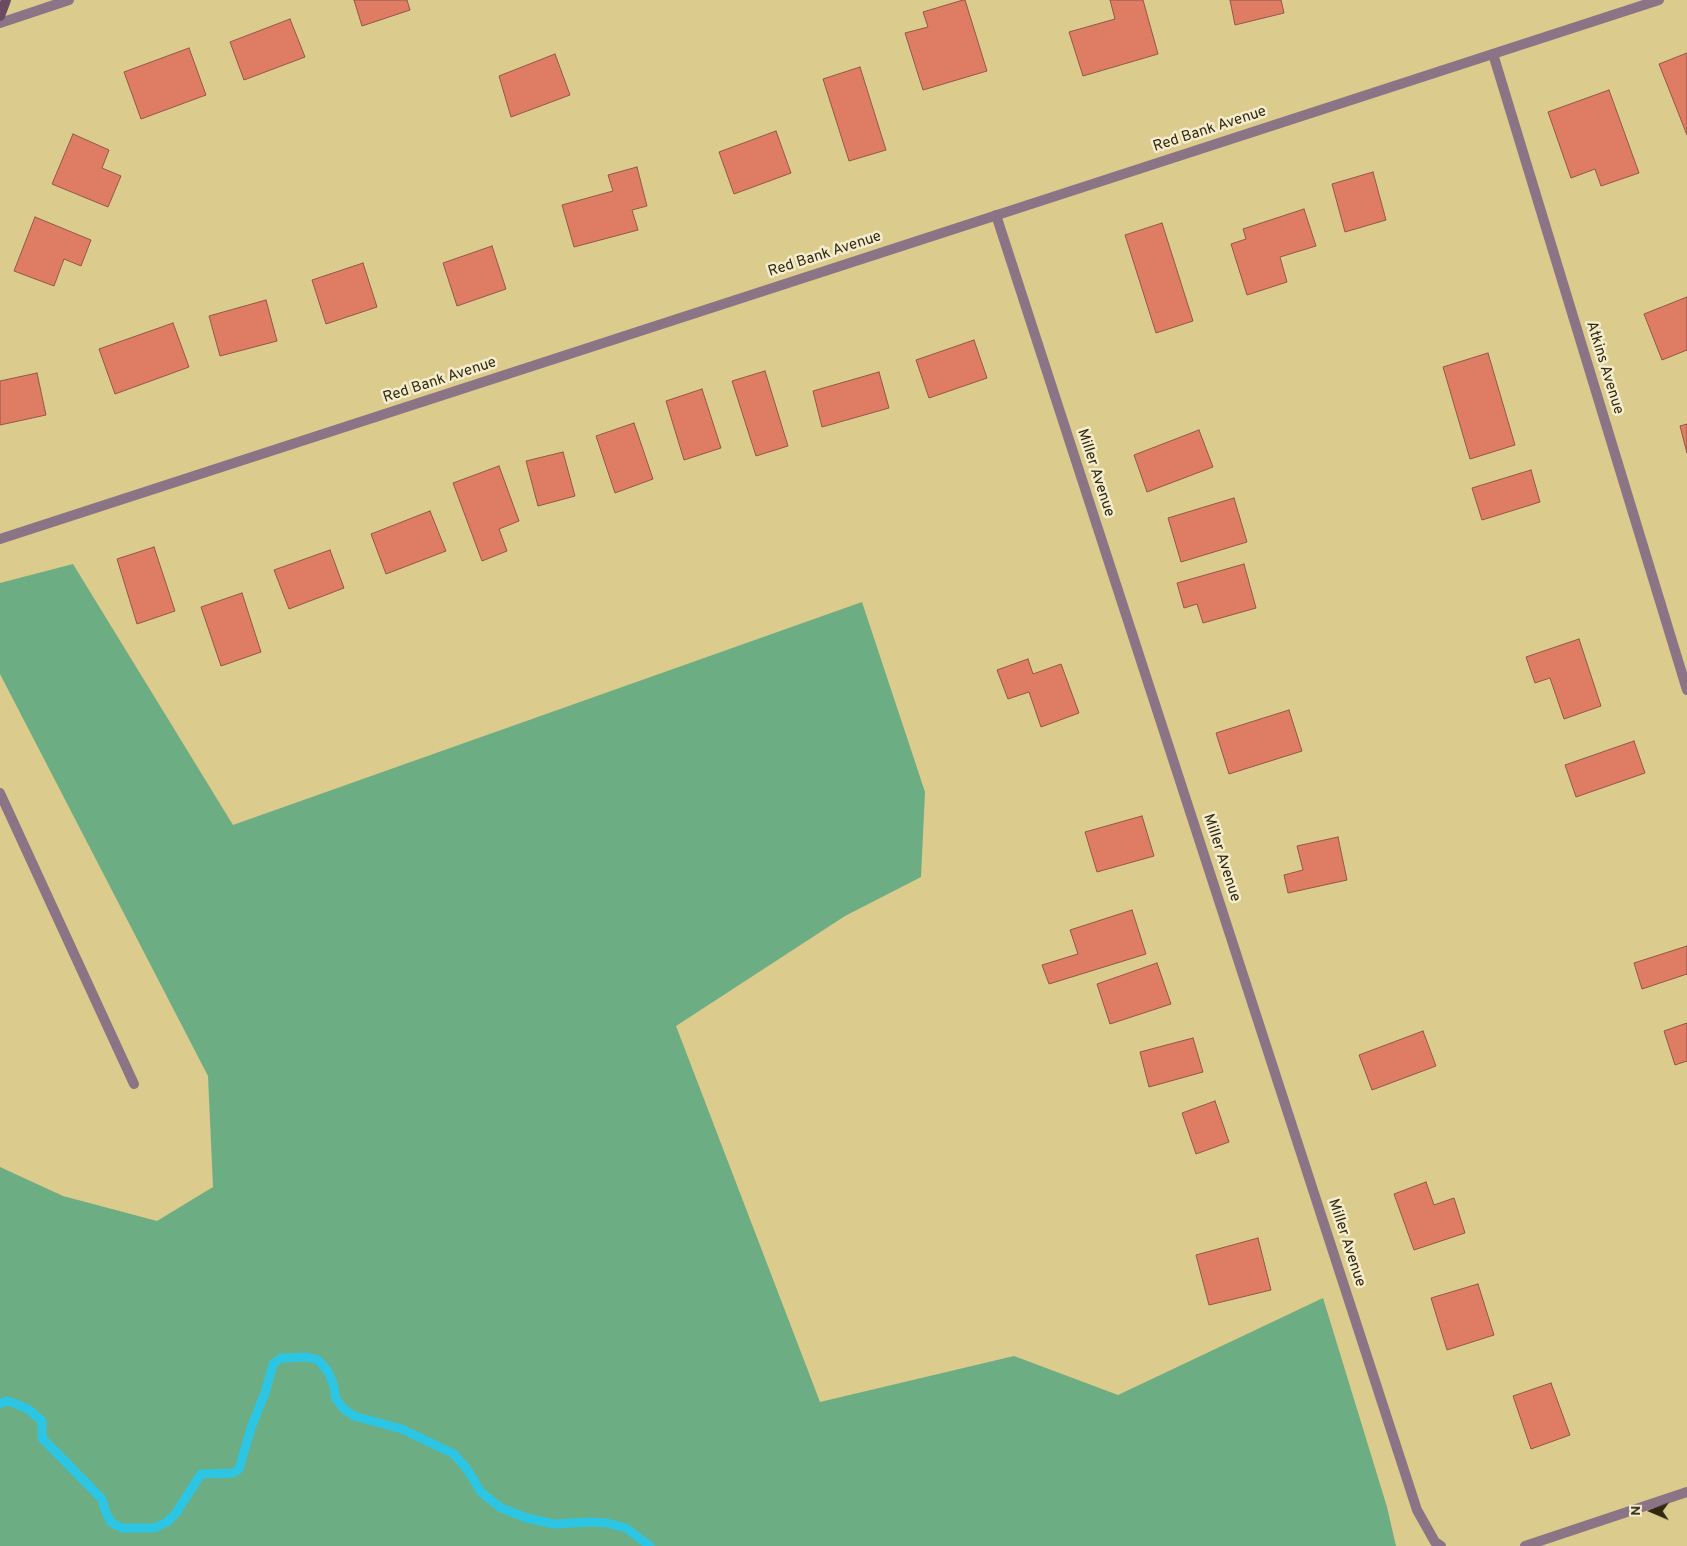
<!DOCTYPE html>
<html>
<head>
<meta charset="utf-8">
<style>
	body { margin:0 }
	#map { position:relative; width:1687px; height:1546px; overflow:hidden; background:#dbcb8c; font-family:Overpass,sans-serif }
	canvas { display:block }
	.north { position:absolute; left:1627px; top:1486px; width:50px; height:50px; -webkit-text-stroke:4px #f4eccd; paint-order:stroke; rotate:271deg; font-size:14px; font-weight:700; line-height:20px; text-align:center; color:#302910 }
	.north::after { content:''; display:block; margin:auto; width:18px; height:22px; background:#302910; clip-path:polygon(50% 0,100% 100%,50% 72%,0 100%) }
</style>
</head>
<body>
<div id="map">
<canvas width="1687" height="1546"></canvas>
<div class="north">N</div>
</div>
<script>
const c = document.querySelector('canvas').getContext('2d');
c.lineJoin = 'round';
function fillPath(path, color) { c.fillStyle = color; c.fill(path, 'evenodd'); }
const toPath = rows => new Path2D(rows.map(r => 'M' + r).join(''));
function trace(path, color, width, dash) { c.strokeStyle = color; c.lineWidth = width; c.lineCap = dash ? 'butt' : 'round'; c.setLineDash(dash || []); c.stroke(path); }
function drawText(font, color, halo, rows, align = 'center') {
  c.font = font + ' Overpass,sans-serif'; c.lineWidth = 5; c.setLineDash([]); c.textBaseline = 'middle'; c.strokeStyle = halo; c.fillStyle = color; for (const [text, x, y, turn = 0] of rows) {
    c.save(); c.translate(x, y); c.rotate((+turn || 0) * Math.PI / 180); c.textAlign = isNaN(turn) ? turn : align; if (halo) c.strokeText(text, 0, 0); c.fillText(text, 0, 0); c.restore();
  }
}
const green = toPath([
	[73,564,233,825,862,602,925,792,921,877,845,916,676,1026,820,1402,1014,1356,1118,1395,1323,1298,1387,1507,1396,1546,0,1546,0,1167,63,1196,157,1221,213,1187,208,1076,0,674,0,583]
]);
const stream = toPath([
	[0,1404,6,1401,14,1403,28,1409,42,1421,42,1438,102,1499,106,1513,111,1522,122,1528,154,1528,167,1522,176,1513,201,1474,233,1473,239,1469,251,1428,266,1390,273,1364,281,1358,307,1357,318,1360,327,1370,333,1383,336,1399,344,1409,354,1416,402,1429,454,1454,467,1469,481,1492,501,1508,527,1518,554,1524,591,1522,607,1523,626,1528,650,1546]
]);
const building = toPath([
	[354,0,407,0,410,10,362,26,354,0],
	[963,0,965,0,987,71,923,90,905,33,928,27,923,12,963,0],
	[1110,0,1143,0,1158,54,1083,76,1069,32,1115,19,1110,0],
	[1230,0,1281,0,1284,13,1235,25,1230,0],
	[290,19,305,57,244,80,230,42,290,19],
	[189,48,206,95,141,119,124,72,189,48],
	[1687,53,1687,135,1659,64,1687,53],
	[555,54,570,95,511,117,499,76,555,54],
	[860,67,886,150,849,161,823,79,860,67],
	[1609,90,1639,173,1601,186,1595,169,1571,178,1548,112,1609,90],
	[776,131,791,173,734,194,719,152,776,131],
	[73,134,109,150,102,168,121,176,108,207,52,184,73,134],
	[637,167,647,206,632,210,638,230,574,247,562,205,613,191,608,175,637,167],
	[1373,172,1386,220,1345,232,1332,184,1373,172],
	[1304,209,1316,246,1280,257,1287,282,1247,295,1231,244,1246,239,1243,229,1304,209],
	[35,217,91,240,81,266,64,259,54,286,14,271,35,217],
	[1162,223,1193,321,1156,333,1125,235,1162,223],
	[492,246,506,289,457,306,443,263,492,246],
	[363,263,377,307,326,324,312,280,363,263],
	[1687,297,1687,350,1662,360,1644,314,1687,297],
	[266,300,277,341,220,356,209,316,266,300],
	[173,323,189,367,115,394,99,349,173,323],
	[974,340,987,378,929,398,916,360,974,340],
	[1488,353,1515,445,1470,459,1443,367,1488,353],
	[765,371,788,446,756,456,732,381,765,371],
	[879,372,889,408,822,427,813,391,879,372],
	[37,373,46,415,0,425,0,381,37,373],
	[702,389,721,448,684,460,666,401,702,389],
	[634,423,653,479,615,493,596,436,634,423],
	[1687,424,1687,453,1680,426,1687,424],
	[1199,430,1213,467,1147,492,1134,455,1199,430],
	[563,452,575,496,538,506,526,461,563,452],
	[499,466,519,521,499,529,507,551,482,561,453,483,499,466],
	[1531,470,1540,502,1482,520,1472,488,1531,470],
	[1234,498,1247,542,1181,562,1168,518,1234,498],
	[430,511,446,551,386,574,371,534,430,511],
	[154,547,175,611,137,624,117,559,154,547],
	[330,550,344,588,289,609,274,570,330,550],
	[1244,564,1256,608,1203,623,1197,604,1184,608,1177,583,1244,564],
	[242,593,261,652,221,666,201,607,242,593],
	[1579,639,1601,706,1564,719,1550,678,1535,683,1526,657,1579,639],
	[1028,659,1033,674,1061,664,1079,713,1041,727,1029,692,1008,699,997,670,1028,659],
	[1289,710,1302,751,1229,774,1216,733,1289,710],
	[1634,741,1645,773,1576,797,1565,765,1634,741],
	[1142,816,1154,856,1097,872,1085,832,1142,816],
	[1338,837,1347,880,1288,893,1284,875,1303,870,1297,846,1338,837],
	[1132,910,1146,954,1049,984,1042,965,1078,954,1070,930,1132,910],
	[1687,946,1687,974,1642,989,1634,963,1687,946],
	[1157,963,1171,1004,1110,1024,1097,984,1157,963],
	[1687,1023,1687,1061,1675,1065,1664,1031,1687,1023],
	[1423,1031,1436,1066,1372,1090,1359,1055,1423,1031],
	[1193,1038,1203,1072,1149,1087,1140,1052,1193,1038],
	[1215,1101,1229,1142,1196,1154,1182,1113,1215,1101],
	[1426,1182,1434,1205,1454,1198,1465,1233,1414,1250,1394,1194,1426,1182],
	[1258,1238,1271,1290,1209,1305,1196,1255,1258,1238],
	[1478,1284,1494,1335,1447,1350,1431,1298,1478,1284],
	[1551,1383,1570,1435,1531,1449,1513,1396,1551,1383]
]);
const service = toPath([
	[0,793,134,1084]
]);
const minor = toPath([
	[0,23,69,0],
	[1493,54,1687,690],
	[996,215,1417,1510,1435,1542,1441,1546],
	[1525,1546,1687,1492]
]);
const tertiary = toPath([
	[0,539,1659,0]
]);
const secondary = toPath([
	[0,16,6,0]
]);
const streetNames = [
	["Red Bank Avenue",1210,130,-18],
	["Red Bank Avenue",825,255,-18],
	["Atkins Avenue",1604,368,73],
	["Red Bank Avenue",440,381,-18],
	["Miller Avenue",1095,473,72],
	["Miller Avenue",1221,858,72],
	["Miller Avenue",1346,1243,72]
];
fillPath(green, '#6dad83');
trace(stream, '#2cc6e4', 9);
fillPath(building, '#de7c64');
trace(building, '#925748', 1);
trace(service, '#8b7485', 10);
trace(minor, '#8b7485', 10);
trace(tertiary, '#8b7485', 10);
trace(secondary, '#6b4b64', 10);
drawText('15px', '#302910', '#f4eccd', streetNames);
</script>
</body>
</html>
